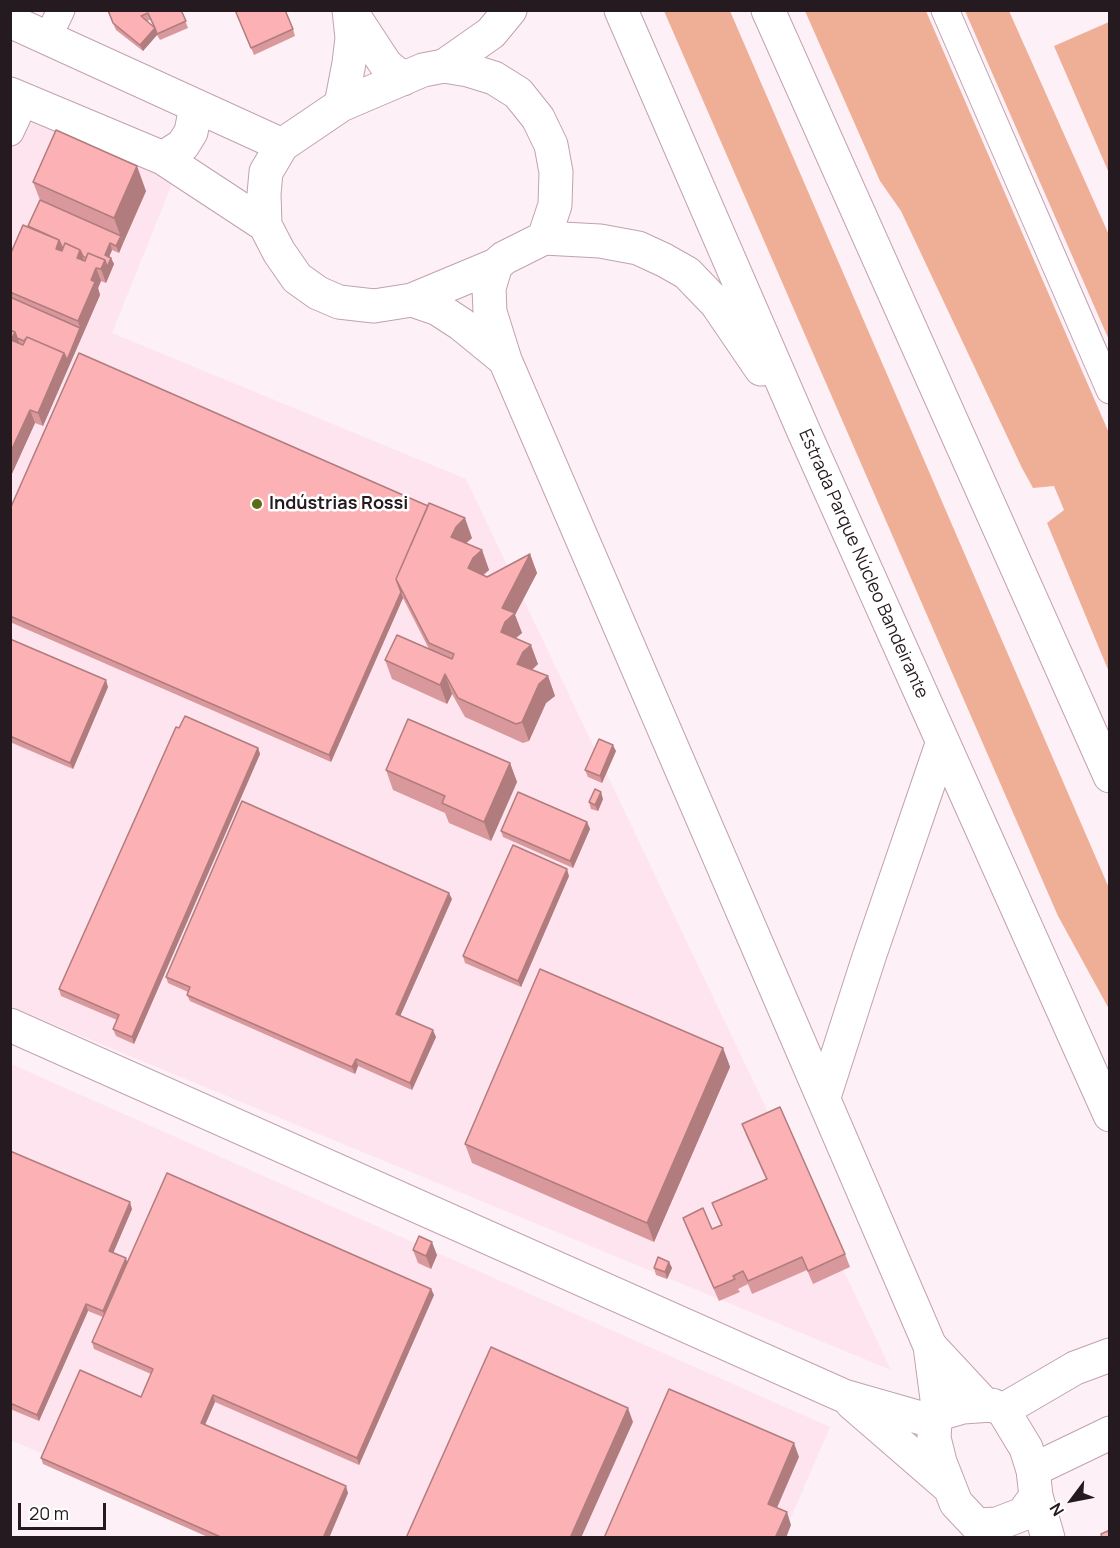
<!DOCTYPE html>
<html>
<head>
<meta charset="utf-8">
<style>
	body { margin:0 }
	#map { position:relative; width:1120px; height:1548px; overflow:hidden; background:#fdf0f6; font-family:Manrope,sans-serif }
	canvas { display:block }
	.frame { position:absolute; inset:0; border:12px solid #251a1f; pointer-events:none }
	.north { position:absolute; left:1042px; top:1470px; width:60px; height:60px; -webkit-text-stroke:4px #fff; paint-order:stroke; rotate:238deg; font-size:16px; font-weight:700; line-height:24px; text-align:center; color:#251a1f }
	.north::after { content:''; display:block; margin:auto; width:21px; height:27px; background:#251a1f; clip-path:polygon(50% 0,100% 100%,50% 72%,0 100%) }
	.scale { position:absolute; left:18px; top:1503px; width:88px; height:27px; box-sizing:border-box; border:3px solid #251a1f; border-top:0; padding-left:8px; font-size:18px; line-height:21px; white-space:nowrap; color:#251a1f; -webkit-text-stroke:4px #fff; paint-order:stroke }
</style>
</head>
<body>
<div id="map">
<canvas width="1120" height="1548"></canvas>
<div class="frame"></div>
<div class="north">N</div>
<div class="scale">20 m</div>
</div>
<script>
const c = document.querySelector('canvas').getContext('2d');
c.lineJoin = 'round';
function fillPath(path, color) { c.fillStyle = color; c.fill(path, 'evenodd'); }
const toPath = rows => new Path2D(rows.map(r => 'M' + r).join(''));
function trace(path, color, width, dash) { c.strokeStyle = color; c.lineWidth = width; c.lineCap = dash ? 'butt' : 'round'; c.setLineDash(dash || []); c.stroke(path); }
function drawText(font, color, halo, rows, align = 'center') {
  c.font = font + ' Manrope,sans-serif'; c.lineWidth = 5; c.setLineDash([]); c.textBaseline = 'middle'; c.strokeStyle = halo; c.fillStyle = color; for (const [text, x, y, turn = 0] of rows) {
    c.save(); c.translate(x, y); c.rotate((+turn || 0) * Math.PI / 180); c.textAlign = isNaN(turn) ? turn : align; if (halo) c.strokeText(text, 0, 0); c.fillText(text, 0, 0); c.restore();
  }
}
const built = toPath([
	[28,84,186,149,112,333,466,479,891,1370,11,1007,10,126],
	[11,1064,830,1427,782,1538,231,1537,11,1440]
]);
const green = toPath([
	[664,11,730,11,1109,888,1109,1009,1058,916],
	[805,11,926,11,1109,433,1109,672,1047,523,1064,510,1054,486,1033,488,1022,468,901,211,880,181],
	[965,11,1009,11,1109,235,1109,340],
	[1109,22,1109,173,1054,46]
]);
const minor = toPath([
	[945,10,1110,390],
	[48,37,61,10],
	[10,132,25,100]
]);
const tertiary = toPath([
	[350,10,386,65,403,79],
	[10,21,282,145],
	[444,66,468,70,494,78,518,93,538,118,551,145,556,172,555,205,544,238,504,258,496,265,412,300,374,306,339,302,318,293,297,278,279,252,265,225,264,194,266,172,282,145,341,105,423,70,444,66],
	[10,94,163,158,265,225],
	[341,105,349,63,352,38,349,10],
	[163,158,183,145,191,132,196,107],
	[496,265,489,288,490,312,505,360,930,1346,939,1414],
	[412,300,438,309,461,324,505,360],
	[10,1025,844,1396,935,1422],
	[930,1346,984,1404],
	[852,1403,949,1487],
	[1036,1496,1048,1538],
	[978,1525,997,1524,1023,1514,1036,1496,1033,1470,1026,1448,1003,1410,992,1405,963,1407,939,1414,935,1422,934,1438,940,1462,956,1503,989,1538]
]);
const trunk = toPath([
	[621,10,804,432,1110,1115],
	[768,10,1110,776],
	[444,66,491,33,510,10],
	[544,238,600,241,638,248,664,260,687,273,716,303,761,369],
	[824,1097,869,957,942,744],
	[1003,1410,1075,1368,1110,1355],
	[1033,1470,1110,1433]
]);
const wall = toPath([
	[107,10,181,10,188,28,160,40,157,35,143,51,116,30],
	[150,20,154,27,147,21],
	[235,10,293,29,295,36,254,55],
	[33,182,146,191,119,253,112,250,109,257,111,258,114,264,106,283,101,281,98,288,100,295,43,426,35,423,10,478,10,255,28,226,40,200],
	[10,509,472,538,466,543,482,550,489,570,482,575,487,577,530,554,537,573,515,615,522,633,516,638,538,664,532,670,548,676,555,696,546,703,529,741,523,743,465,717,452,694,447,704,392,679,385,660,429,649,403,598,331,762,10,622],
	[10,639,108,687,73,769,10,742],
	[179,728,258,748,260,754,134,1044,116,1036,113,1029,117,1020,61,996,59,989],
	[616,751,602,783,588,777,585,770],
	[510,763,517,782,491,841,449,823,445,813,393,790,386,770],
	[603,799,598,811,591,809,589,802],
	[587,822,590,829,573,868,503,837,501,831],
	[569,876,521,987,465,963,463,956],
	[452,899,400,1016,436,1037,412,1090,358,1066,355,1074,190,1001,187,995,188,992,168,983,166,977],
	[723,1048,730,1067,654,1242,472,1163,465,1144],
	[742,1124,845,1254,850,1267,813,1284,807,1270,752,1294,748,1284,738,1289,740,1292,719,1301,688,1231,683,1218,712,1229,721,1225,712,1203,766,1179,747,1137],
	[10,1151,132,1209,113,1253,127,1262,431,1289,434,1295,359,1465,215,1402,205,1425,348,1493,329,1538,210,1538,43,1464,41,1458,141,1397,151,1374,94,1349,92,1342,103,1317,88,1311,39,1421,10,1409],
	[413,1250,437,1255,431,1269,418,1263],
	[669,1262,672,1268,667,1279,656,1275,654,1268]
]);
const shadedWall = toPath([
	[155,28,157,35,143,51,140,45],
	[137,166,146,191,123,243,114,218],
	[121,236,123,243,119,253,116,246],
	[59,240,64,254,56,249],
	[110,243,112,250,107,262,105,255],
	[80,250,85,263,77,258],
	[111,258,114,264,106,283,101,269,105,260],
	[96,268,101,281,98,288,100,295,43,426,38,413,64,353,80,328,78,321,91,280],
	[15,332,20,345,11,340],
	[30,410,35,423,10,478,10,453],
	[465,518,472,538,463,546,451,537,456,527],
	[482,550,489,570,480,578,468,568,473,558],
	[530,554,537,573,515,615,522,633,512,641,501,632,502,608],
	[401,592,403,598,331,762,329,755],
	[531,645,538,664,530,671,517,664,523,652],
	[445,674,452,694,447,704,440,685],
	[548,676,555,696,546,703,529,741,522,722,539,684],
	[106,680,108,687,73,769,70,763],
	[613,745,616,751,602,783,600,776],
	[258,748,260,754,134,1044,132,1037],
	[510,763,517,782,491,841,484,822],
	[601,792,603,799,598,811,595,805],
	[587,822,590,829,573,868,570,861],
	[567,869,569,876,521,987,518,981],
	[449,893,452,899,398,1021,396,1014],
	[433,1030,436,1037,412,1090,410,1083],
	[723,1048,730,1067,654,1242,647,1223],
	[356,1059,358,1066,355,1074,352,1067],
	[130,1202,132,1209,111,1258,109,1251],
	[432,1242,437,1255,431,1269,426,1256],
	[126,1258,128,1265,105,1318,103,1311],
	[669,1262,672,1268,667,1279,665,1272],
	[431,1289,434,1295,359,1465,357,1458],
	[86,1304,88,1311,39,1421,37,1415],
	[213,1395,215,1402,203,1429,201,1423],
	[628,1408,633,1422,581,1538,570,1538],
	[794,1443,799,1457,773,1517,768,1504],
	[346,1486,348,1493,329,1538,323,1538],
	[787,1512,791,1525,786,1538,775,1538]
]);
const building = toPath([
	[108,10,181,10,186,21,157,34,155,28,140,45,113,23,108,10],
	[148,13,155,28,141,16,148,13],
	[235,10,285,10,293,29,251,48,235,10],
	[56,130,137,166,114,218,33,182,56,130],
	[40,200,121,236,116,246,110,243,105,255,111,258,107,267,105,260,88,253,86,258,83,256,80,250,65,243,63,248,62,247,59,240,28,226,40,200],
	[23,225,59,240,56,249,62,251,65,243,80,250,77,258,85,261,88,253,105,260,101,269,96,268,91,280,95,282,78,321,10,292,10,255,23,225],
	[10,297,80,328,67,360,64,353,27,337,24,341,17,338,15,332,10,330,10,297],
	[10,330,15,332,11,340,23,345,27,337,64,353,38,413,30,410,10,453,10,330],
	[79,353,428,506,396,579,401,592,329,755,10,616,10,509,79,353],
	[429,503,465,518,456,527,451,537,482,550,473,558,468,568,487,577,530,554,502,608,515,613,505,622,501,632,531,645,523,652,517,664,548,676,539,684,522,722,516,724,458,698,445,674,440,685,385,660,397,635,452,659,454,654,429,643,396,579,429,503],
	[10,639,106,680,70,763,10,736,10,639],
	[185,716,258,748,132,1037,113,1029,119,1015,59,989,176,727,179,728,185,716],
	[408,719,510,763,484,822,442,803,445,796,386,770,408,719],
	[599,739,613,745,600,776,585,770,599,739],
	[595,789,601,792,595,805,589,802,595,789],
	[518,792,587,822,570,861,501,831,518,792],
	[242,801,449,893,396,1014,433,1030,410,1083,356,1059,352,1067,187,995,190,987,166,977,242,801],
	[513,845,567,869,518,981,463,956,513,845],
	[540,969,723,1048,647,1223,465,1144,540,969],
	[780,1107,845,1254,808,1271,802,1257,748,1281,743,1271,733,1276,735,1279,714,1288,683,1218,703,1208,712,1229,722,1225,712,1203,767,1179,742,1124,780,1107],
	[10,1151,130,1202,109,1251,126,1258,103,1311,86,1304,37,1415,10,1403,10,1151],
	[167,1173,431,1289,357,1458,213,1395,201,1423,346,1486,323,1538,223,1538,41,1458,80,1370,141,1397,153,1369,92,1342,167,1173],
	[419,1236,432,1242,426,1256,413,1250,419,1236],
	[658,1257,669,1262,665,1272,654,1268,658,1257],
	[491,1347,628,1408,570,1538,406,1538,491,1347],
	[669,1389,794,1443,768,1504,787,1512,775,1538,604,1538,669,1389],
	[1110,1530,1110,1538,1102,1538,1101,1534,1110,1530]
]);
const markers = [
	[257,504,6,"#5c6c17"]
];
const poiNames = [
	["Indústrias Rossi",269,504]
];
const streetNames = [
	["Estrada Parque Núcleo Bandeirante",863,564,66]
];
fillPath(built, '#fde4ef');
fillPath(green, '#efaf97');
trace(minor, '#c1a2b0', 29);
trace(tertiary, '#c1a2b0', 35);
trace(trunk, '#c1a2b0', 35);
trace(minor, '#fff', 27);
trace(tertiary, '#fff', 33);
trace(trunk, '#fff', 33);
fillPath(wall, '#d9989b');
fillPath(shadedWall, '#b07c7e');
fillPath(building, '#fcb1b4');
trace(building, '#b07c7e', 1.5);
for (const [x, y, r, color] of markers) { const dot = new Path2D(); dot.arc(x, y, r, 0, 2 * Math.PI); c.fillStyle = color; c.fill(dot); trace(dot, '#fff', 2); }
drawText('bold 18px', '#251a1f', '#fff', poiNames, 'left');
drawText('18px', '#251a1f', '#fff', streetNames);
</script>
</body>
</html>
